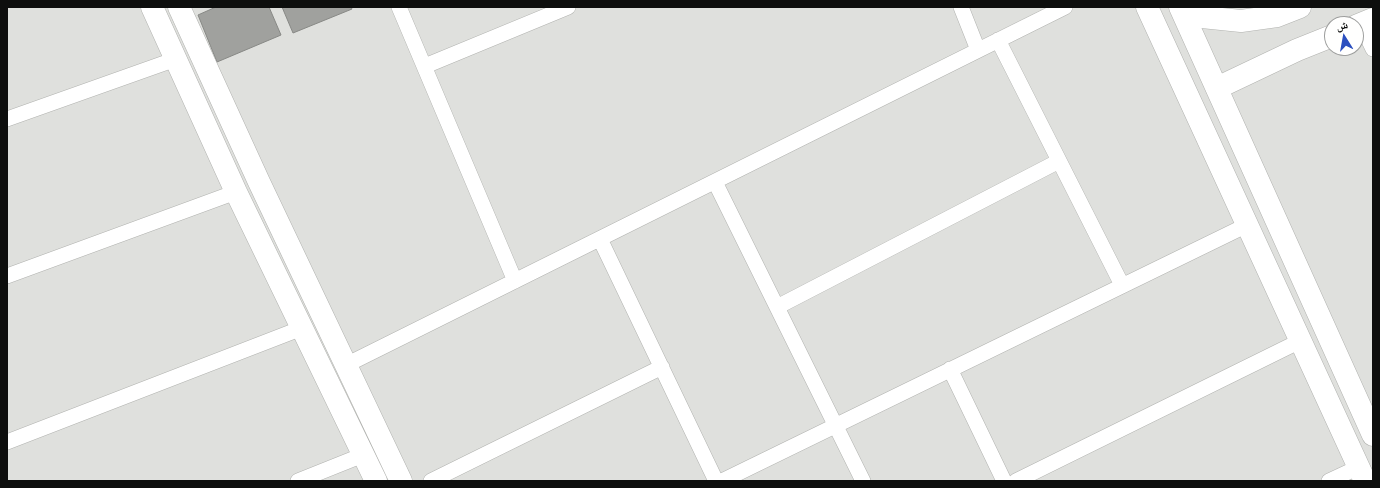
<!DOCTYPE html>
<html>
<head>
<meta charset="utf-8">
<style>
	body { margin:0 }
	#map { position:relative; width:1380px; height:488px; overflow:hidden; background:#dfe0dd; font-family:Poppins,"Noto Naskh Arabic",sans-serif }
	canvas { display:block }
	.frame { position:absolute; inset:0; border:8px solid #0d0e0d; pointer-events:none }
	.north { position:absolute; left:1324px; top:16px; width:40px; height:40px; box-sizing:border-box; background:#fffffe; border:1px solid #9e9f9e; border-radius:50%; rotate:349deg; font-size:11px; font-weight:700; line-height:16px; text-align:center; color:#0d0e0d }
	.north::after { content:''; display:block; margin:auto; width:14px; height:18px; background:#2b4fbf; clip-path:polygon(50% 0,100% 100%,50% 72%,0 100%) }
</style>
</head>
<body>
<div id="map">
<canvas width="1380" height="488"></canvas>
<div class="frame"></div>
<div class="north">ش</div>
</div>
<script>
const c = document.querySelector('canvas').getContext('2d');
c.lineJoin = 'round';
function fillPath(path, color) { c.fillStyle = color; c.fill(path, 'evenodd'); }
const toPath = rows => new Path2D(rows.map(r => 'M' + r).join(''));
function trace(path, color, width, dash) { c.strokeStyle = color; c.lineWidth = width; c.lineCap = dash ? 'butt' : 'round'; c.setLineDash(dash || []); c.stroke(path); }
const building = toPath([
	[216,7,269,7,281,35,217,62,198,15,216,7],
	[282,7,351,7,352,9,293,33,282,7]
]);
const street = toPath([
	[399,7,515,281],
	[961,7,978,50],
	[1361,24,1373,49],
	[998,40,1122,285],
	[425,66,568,7],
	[7,119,176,59],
	[715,182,863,481],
	[600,239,716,481],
	[7,276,236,192],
	[777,307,1059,161],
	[346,365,1065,7],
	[950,369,1004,481],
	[7,442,302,328],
	[298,481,363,455],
	[431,481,662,367],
	[722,481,1247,225],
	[1016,481,1300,341],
	[1329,481,1359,467]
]);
const secondary = toPath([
	[152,7,236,192,376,481],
	[179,7,259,182,401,481],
	[1187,7,1202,17,1241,21,1277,16,1300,7],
	[1356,26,1373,19],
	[1217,88,1297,50,1332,36]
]);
const primary = toPath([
	[1147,7,1365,481],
	[1180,7,1373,435]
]);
fillPath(building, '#a0a19e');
trace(building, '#878885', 1);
trace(street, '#b1b2af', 16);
trace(secondary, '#b1b2af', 23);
trace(primary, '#b1b2af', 23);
trace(street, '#fff', 15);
trace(secondary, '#fff', 22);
trace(primary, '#fff', 22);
</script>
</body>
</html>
